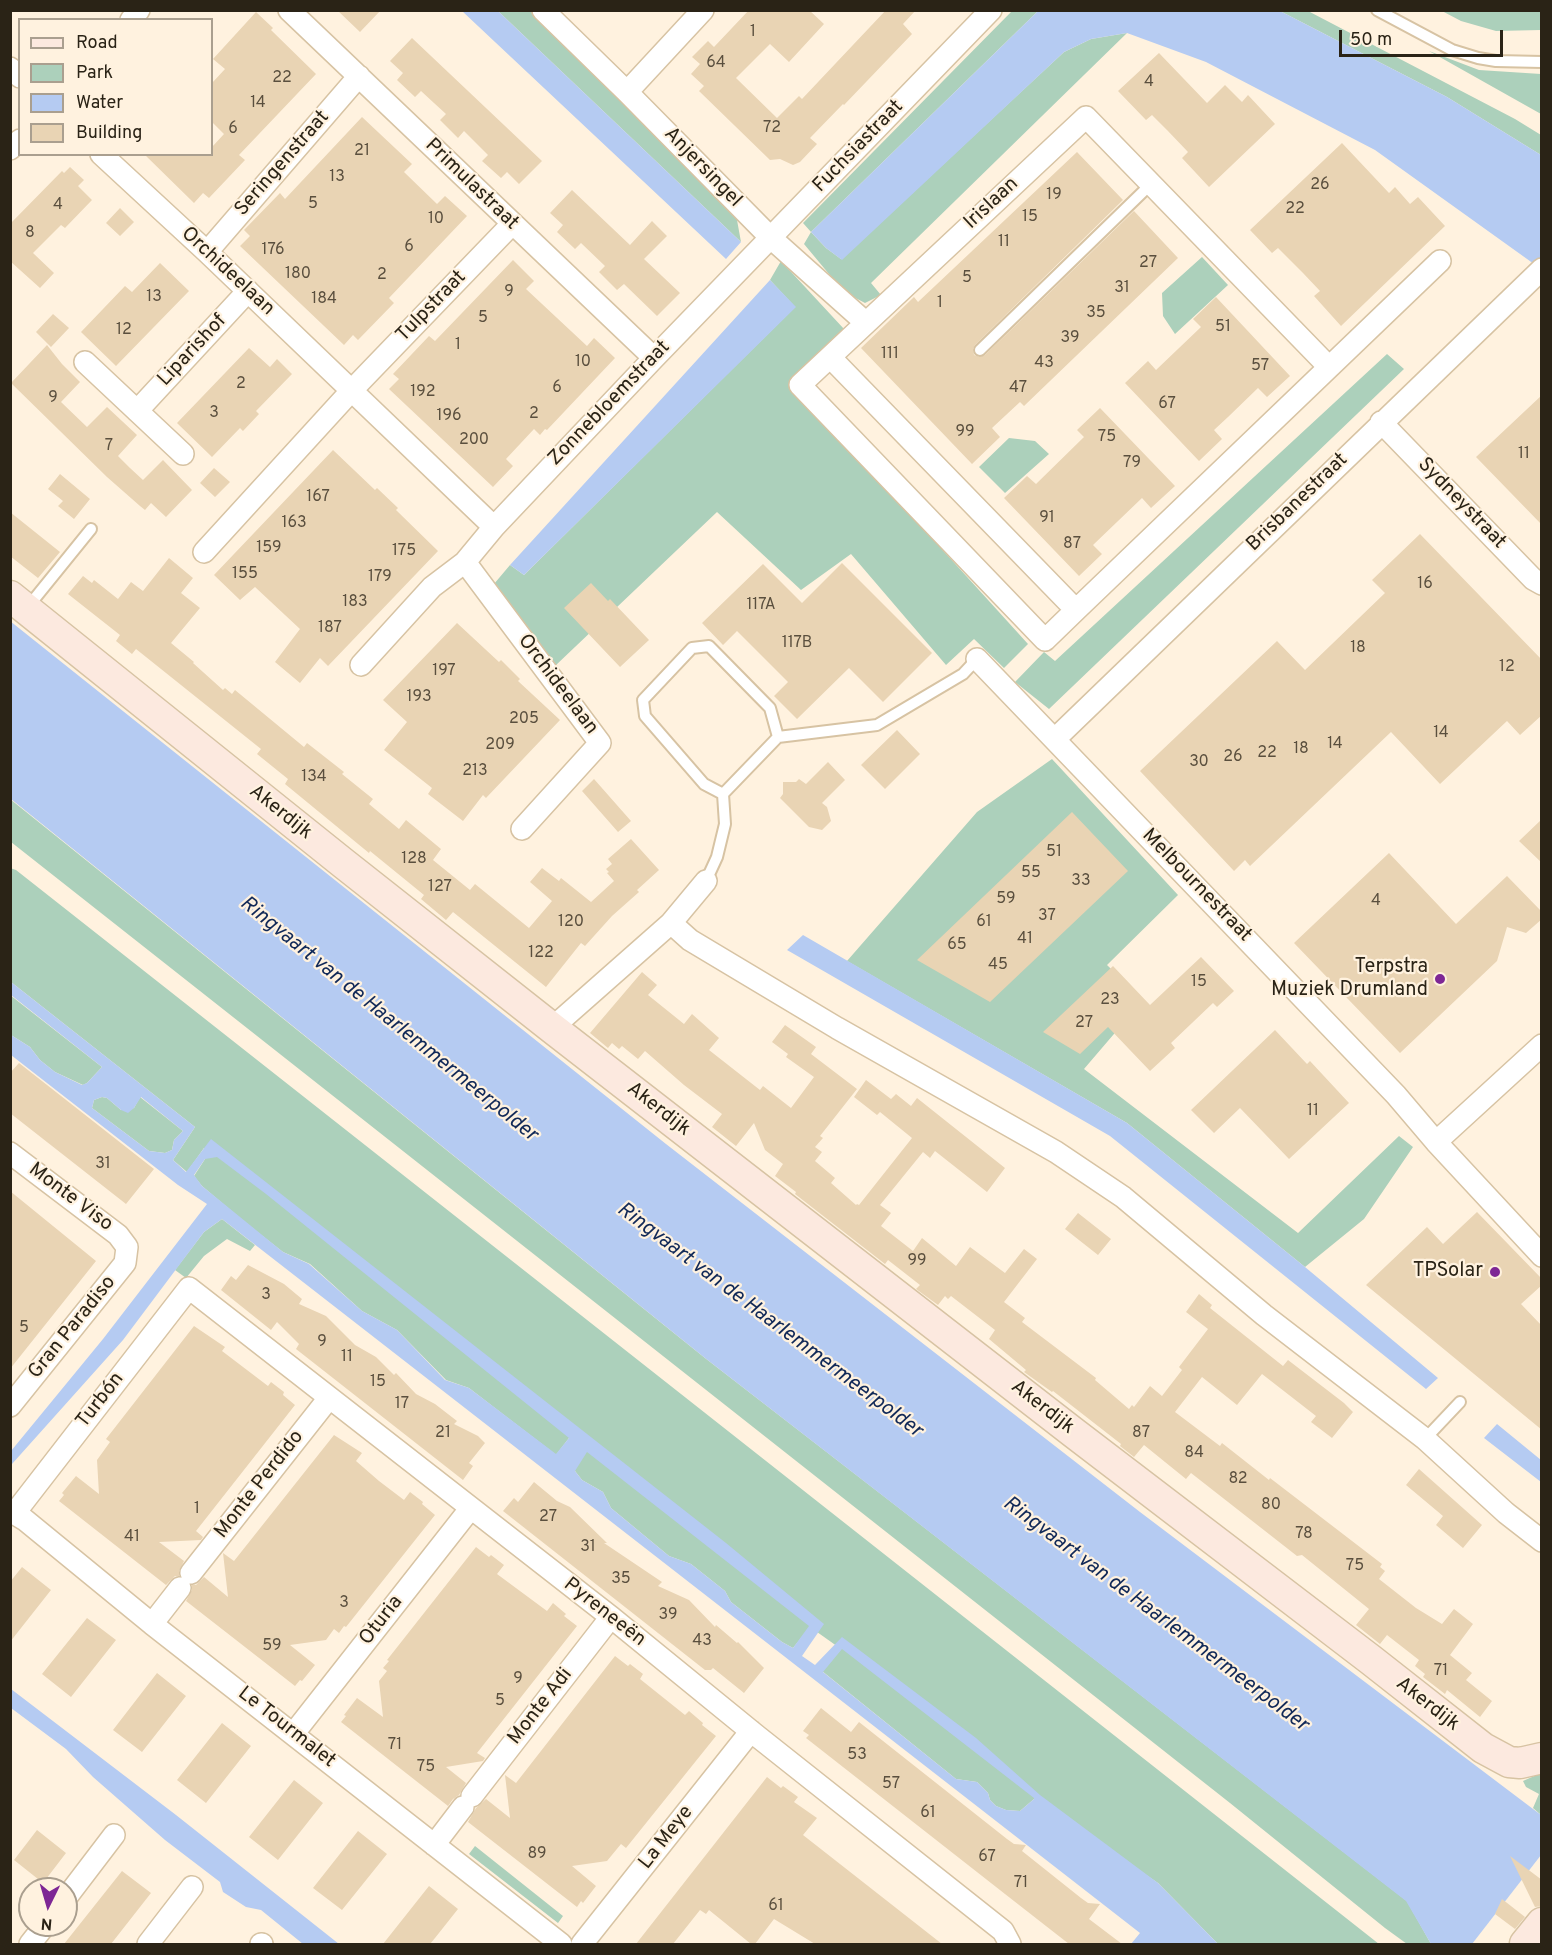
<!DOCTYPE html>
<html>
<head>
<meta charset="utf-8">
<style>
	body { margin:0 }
	#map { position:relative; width:1552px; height:1955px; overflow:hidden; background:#fff2df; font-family:Overpass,sans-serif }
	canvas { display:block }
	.frame { position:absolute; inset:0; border:12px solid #2a2316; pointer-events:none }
	.legend { position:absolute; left:18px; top:18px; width:195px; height:138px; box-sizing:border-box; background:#fff2df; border:2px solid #aa9f8f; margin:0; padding:8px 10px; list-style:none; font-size:18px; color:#2a2316 }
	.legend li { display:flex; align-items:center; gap:12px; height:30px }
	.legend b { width:30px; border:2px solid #aa9f8f }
	.north { position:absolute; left:18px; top:1877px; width:60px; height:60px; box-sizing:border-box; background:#fff2df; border:2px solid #aa9f8f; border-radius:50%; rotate:185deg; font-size:16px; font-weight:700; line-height:24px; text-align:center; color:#2a2316 }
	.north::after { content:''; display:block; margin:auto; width:21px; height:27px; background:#7e2795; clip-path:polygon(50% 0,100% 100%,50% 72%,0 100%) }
	.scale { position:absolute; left:1339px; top:30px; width:164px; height:27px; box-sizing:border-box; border:3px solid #2a2316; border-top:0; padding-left:8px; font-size:18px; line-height:21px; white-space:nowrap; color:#2a2316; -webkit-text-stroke:4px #fff2df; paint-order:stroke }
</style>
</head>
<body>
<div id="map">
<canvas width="1552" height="1955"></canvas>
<div class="frame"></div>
<ul class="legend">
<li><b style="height:8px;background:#fce9df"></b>Road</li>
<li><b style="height:16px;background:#acd0bb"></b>Park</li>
<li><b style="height:16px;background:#b5cbf2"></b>Water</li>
<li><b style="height:16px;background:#e9d4b4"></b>Building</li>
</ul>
<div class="north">N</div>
<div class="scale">50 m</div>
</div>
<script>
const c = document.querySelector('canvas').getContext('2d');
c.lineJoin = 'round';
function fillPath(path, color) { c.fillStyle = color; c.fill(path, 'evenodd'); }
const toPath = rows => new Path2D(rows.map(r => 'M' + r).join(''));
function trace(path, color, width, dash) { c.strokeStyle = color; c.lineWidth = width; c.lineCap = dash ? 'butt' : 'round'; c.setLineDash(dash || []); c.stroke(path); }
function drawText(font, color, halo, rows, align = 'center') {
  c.font = font + ' Overpass,sans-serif'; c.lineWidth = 4.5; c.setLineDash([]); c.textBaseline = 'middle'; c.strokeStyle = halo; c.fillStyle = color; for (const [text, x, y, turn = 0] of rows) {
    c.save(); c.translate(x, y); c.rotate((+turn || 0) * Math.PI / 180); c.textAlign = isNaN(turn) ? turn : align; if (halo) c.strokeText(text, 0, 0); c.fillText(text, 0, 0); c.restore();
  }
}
const green = toPath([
	[498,11,535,11,742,215,737,220,741,242],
	[1012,11,1038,11,811,232,826,248,841,259,1064,52,1091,39,1127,33,871,283,881,295,865,303,844,292,804,244,811,232,803,223],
	[1280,11,1308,11,1515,119,1541,135,1541,155,1447,97],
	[1442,11,1541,11,1541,30,1496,31,1461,21],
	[1429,51,1479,70,1541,74,1541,114],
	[1202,257,1228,285,1175,334,1163,316,1162,293],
	[781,261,844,329,791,383,1028,644,1004,668,974,639,946,665,851,554,801,590,717,512,555,666,494,584,510,565,524,575,795,307,770,280],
	[1387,354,1404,369,1049,709,1015,682,1044,652,1055,661],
	[1009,438,1035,441,1049,454,1005,493,979,467],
	[1052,759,1178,895,1107,965,1143,1000,1084,1069,1298,1233,1399,1136,1413,1147,1364,1219,1305,1267,1127,1123,847,961,977,812],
	[10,799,705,1358,1407,1901,1431,1944,1407,1944,1385,1928,1230,1803,11,842],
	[10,868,16,870,1379,1944,1218,1944,1158,1883,1034,1799,1020,1811,1006,1810,996,1806,990,1800,988,1793,977,1782,956,1779,822,1671,841,1649,810,1627,793,1648,782,1642,731,1602,725,1591,691,1564,669,1556,611,1508,603,1492,582,1480,575,1471,569,1438,556,1455,469,1388,446,1380,397,1330,362,1311,310,1264,283,1252,242,1220,202,1186,194,1176,205,1159,204,1148,187,1172,173,1160,195,1127,11,982],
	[10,995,102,1067,87,1083,83,1085,55,1072,40,1060,30,1047,11,1035],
	[102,1097,107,1098,121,1110,134,1108,140,1097,183,1131,174,1140,172,1150,165,1153,149,1151,92,1108,94,1100],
	[222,1219,255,1245,250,1251,227,1239,204,1256,186,1278,175,1270,204,1232],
	[1541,1773,1541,1815,1533,1808,1539,1794,1526,1787,1523,1781],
	[475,1846,563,1916,558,1923,469,1854]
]);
const water = toPath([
	[462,11,498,11,741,242,726,259],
	[1038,11,1280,11,1447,97,1541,155,1541,269,1375,150,1206,62,1127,33,1091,39,1064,52,842,260,826,248,811,232],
	[770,280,796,307,524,575,510,565],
	[10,621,666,1144,1140,1512,1541,1815,1541,1944,1431,1944,1406,1901,705,1358,11,799],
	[803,935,1127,1123,1305,1267,1438,1378,1426,1389,1110,1136,787,950],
	[11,982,195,1127,173,1160,186,1172,211,1139,726,1543,824,1624,802,1656,815,1665,842,1637,976,1738,1040,1795,1158,1883,1218,1944,1131,1944,1140,1933,222,1219,204,1232,123,1340,12,1464,11,1463,11,1451,103,1339,207,1204,178,1185,11,1055,11,1035,30,1047,40,1060,55,1072,82,1085,87,1083,102,1067,11,995],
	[102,1097,107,1098,121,1110,128,1113,134,1108,141,1097,183,1131,174,1140,172,1150,165,1153,149,1151,92,1108,94,1100],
	[217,1157,266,1194,569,1438,556,1454,469,1388,445,1380,397,1330,362,1311,309,1264,283,1252,202,1186,194,1175,205,1159],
	[587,1452,809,1626,793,1648,782,1642,731,1602,725,1591,691,1564,669,1556,611,1508,603,1492,582,1480,575,1471],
	[842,1649,1034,1798,1034,1799,1020,1811,1006,1810,996,1806,990,1800,988,1793,977,1782,956,1779,823,1672],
	[1497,1424,1541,1460,1541,1482,1484,1438],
	[11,1689,176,1815,339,1944,303,1944,261,1910,246,1907,223,1892,220,1882,165,1840,93,1777,66,1749,11,1708]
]);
const pier = toPath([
	[1541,1855,1542,1944,1472,1944]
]);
const building = toPath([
	[337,10,381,10,360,32],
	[749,10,809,10,824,24,789,62,770,44,736,78,777,118,799,96,802,99,886,10,916,10,903,24,912,34,844,105,843,104,810,138,817,144,800,162,793,165,780,159,770,160,699,91,704,86,691,74,700,64,692,57,708,41,714,47],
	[256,12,273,28,271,30,316,74,239,155,245,160,209,198,203,193,194,203,144,154,212,154,212,147,224,134,212,122,212,83,225,69,213,59],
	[412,38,542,161,519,184,507,172,501,178,482,161,488,155,464,131,458,138,440,120,446,114,434,103,421,91,415,97,397,80,403,73,390,61],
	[1159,53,1207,103,1225,85,1242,102,1248,95,1275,124,1209,187,1182,158,1188,152,1167,130,1152,115,1146,120,1118,91],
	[362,117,412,164,404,172,437,204,445,196,467,216,389,298,394,303,358,340,353,335,344,345,240,246,250,236,244,230,280,193,285,199],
	[1342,143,1389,193,1395,187,1410,204,1418,197,1445,226,1341,326,1314,296,1320,291,1303,273,1278,248,1272,253,1250,230],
	[1077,152,1123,200,975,345,973,349,974,355,979,357,985,355,1134,211,1178,258,1024,406,1020,402,992,428,1000,437,972,464,861,348,914,297,918,302],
	[70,167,84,180,78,186,92,200,65,228,61,225,33,253,54,273,40,288,10,261,10,224,62,171,64,173],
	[572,190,630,245,652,221,667,236,644,259,680,293,657,316,624,284,617,290,599,272,605,266,581,243,575,249,557,232,563,225,550,213],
	[120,208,134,222,120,236,106,223],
	[513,260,534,281,526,289,587,346,594,338,615,358,547,430,545,429,540,435,534,429,506,459,513,466,493,487,389,389,399,379,393,374,429,336,435,341],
	[160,263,189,291,116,366,81,332,125,286,132,292],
	[1216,297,1290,376,1267,397,1258,388,1228,417,1214,430,1222,439,1199,461,1125,383,1148,361,1156,370,1201,327,1193,319],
	[53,314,69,328,51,347,36,332],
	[47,345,62,364,80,382,61,402,87,427,107,407,137,435,118,456,130,468,143,480,163,460,192,490,166,517,151,503,145,510,140,506,107,477,11,383],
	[249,348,270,367,277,359,292,374,256,411,259,414,243,431,240,428,212,457,177,423],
	[1542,395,1542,525,1476,457],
	[1100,408,1175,486,1151,508,1142,498,1093,545,1102,554,1079,576,1004,498,1027,476,1036,484,1084,437,1077,430],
	[333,450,375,490,377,488,398,508,396,510,438,551,328,666,320,658,300,683,275,662,300,629,255,587,240,600,214,575],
	[214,468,230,482,215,497,200,483],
	[60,474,90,499,74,519,58,506,63,501,48,489],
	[10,512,60,552,38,578,10,556],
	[1420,534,1542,660,1542,715,1520,735,1507,721,1440,784,1391,732,1250,866,1245,860,1234,871,1140,771,1277,641,1305,670,1385,593,1372,580],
	[169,558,193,578,181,593,200,608,171,643,194,662,193,663,223,690,225,688,232,694,235,690,304,747,307,743,344,772,342,774,373,799,369,804,399,829,406,820,441,849,433,860,470,890,475,884,529,928,552,901,530,882,542,868,559,881,561,878,591,902,614,881,607,873,609,872,606,869,612,864,608,859,631,839,659,870,637,890,639,892,612,916,585,946,581,943,546,987,453,912,446,920,421,899,424,895,370,851,369,853,285,784,288,779,257,754,261,749,136,649,132,654,116,641,120,635,68,594,83,576,92,583,94,580,118,599,131,582,143,591],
	[842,563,932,653,883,702,849,668,797,719,774,696,788,682,737,631,723,645,702,623,763,564,802,603],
	[591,583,608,601,610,599,649,640,620,667,564,608],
	[457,623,499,662,501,660,520,679,518,681,560,720,486,798,483,795,463,821,428,794,432,788,384,750,407,722,383,700],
	[897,730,920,754,885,789,861,765],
	[828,762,845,780,822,803,827,807,831,821,822,830,809,827,780,798,783,794,783,782,796,782,799,779,806,784],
	[594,779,631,821,618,832,582,791],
	[1072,812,1128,871,990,1002,917,960],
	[1542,819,1542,863,1519,841],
	[1389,853,1456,924,1507,876,1542,912,1542,919,1526,933,1507,927,1497,961,1400,1053,1294,943],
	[1201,957,1234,991,1217,1007,1213,1003,1171,1043,1175,1048,1150,1071,1108,1027,1080,1054,1043,1032,1113,966,1150,1005],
	[642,972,657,985,648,995,684,1024,692,1014,719,1038,709,1050,760,1090,763,1086,791,1108,814,1077,786,1057,788,1054,772,1042,785,1025,816,1047,811,1054,857,1089,820,1136,823,1138,815,1147,822,1152,815,1161,835,1178,831,1183,856,1205,857,1204,859,1205,912,1138,880,1112,877,1115,854,1097,866,1080,891,1099,896,1094,911,1106,917,1098,1005,1168,987,1192,935,1151,930,1158,923,1152,880,1205,891,1213,881,1226,913,1251,922,1238,956,1266,970,1247,1005,1273,1024,1249,1037,1259,1004,1302,1025,1318,1022,1322,1096,1378,1095,1380,1129,1409,1132,1405,1134,1407,1150,1386,1162,1396,1182,1370,1179,1367,1208,1329,1186,1312,1199,1294,1212,1305,1210,1308,1283,1366,1288,1360,1344,1403,1353,1412,1332,1438,1311,1422,1316,1416,1262,1374,1237,1405,1202,1377,1175,1412,1220,1446,1222,1443,1269,1480,1270,1478,1382,1564,1380,1567,1385,1571,1379,1579,1416,1608,1442,1624,1454,1609,1473,1624,1450,1655,1472,1673,1466,1680,1492,1701,1480,1717,1447,1690,1445,1694,1423,1677,1425,1674,1415,1666,1419,1660,1387,1635,1380,1644,1356,1625,1369,1609,1302,1555,1297,1556,1191,1473,1186,1479,1144,1445,1134,1457,1120,1446,1121,1444,1053,1391,1052,1392,1024,1372,1026,1370,989,1339,995,1330,951,1296,948,1299,945,1296,938,1305,916,1289,920,1285,888,1260,885,1264,795,1194,796,1192,775,1176,783,1164,765,1150,754,1123,736,1146,712,1127,722,1114,684,1085,645,1051,638,1059,622,1046,619,1049,612,1043,608,1048,590,1033],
	[1275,1030,1307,1064,1310,1061,1349,1103,1289,1159,1240,1108,1214,1133,1191,1110],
	[19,1063,154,1169,126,1204,10,1113,10,1073],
	[10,1191,96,1261,10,1369],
	[1477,1212,1542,1279,1542,1285,1521,1304,1542,1326,1542,1430,1366,1285,1427,1227,1443,1244],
	[1078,1213,1111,1239,1098,1255,1065,1229],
	[248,1265,284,1284,302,1299,299,1304,326,1316,355,1345,376,1357,394,1375,396,1373,416,1394,435,1404,457,1421,454,1424,478,1436,485,1443,469,1463,473,1466,463,1480,296,1349,299,1344,277,1322,271,1330,221,1290,231,1276,236,1280],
	[194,1326,225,1347,222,1351,268,1386,271,1382,284,1392,283,1395,295,1405,196,1531,203,1537,201,1540,159,1542,184,1561,179,1571,179,1576,175,1576,166,1585,59,1501,64,1495,62,1493,76,1476,99,1494,97,1460,110,1442,106,1439],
	[334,1435,362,1453,356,1461,379,1481,404,1500,410,1492,423,1502,422,1504,435,1515,346,1627,344,1626,339,1633,334,1629,326,1640,290,1645,315,1665,302,1681,300,1680,295,1686,186,1601,192,1590,192,1585,196,1585,204,1577,228,1597,223,1553,234,1561],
	[1419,1469,1482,1525,1463,1548,1436,1525,1443,1516,1406,1485],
	[534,1482,557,1501,570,1507,607,1543,604,1543,662,1582,658,1586,689,1600,715,1627,716,1625,737,1643,738,1642,764,1668,744,1693,713,1668,711,1670,705,1670,503,1511,514,1498,518,1502],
	[476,1547,489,1557,491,1555,504,1565,497,1574,547,1611,553,1603,566,1614,564,1616,577,1626,477,1753,485,1758,483,1761,446,1767,466,1783,459,1795,453,1799,448,1806,341,1722,346,1716,344,1715,357,1698,383,1717,379,1681,387,1671,383,1668,389,1661,387,1660],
	[22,1567,51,1590,10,1642,10,1582],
	[87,1618,116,1640,71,1697,42,1674],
	[615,1656,628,1666,630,1664,643,1674,640,1679,685,1715,689,1711,703,1723,702,1725,716,1736,626,1848,621,1844,607,1861,572,1866,596,1886,583,1903,581,1901,577,1907,468,1822,476,1808,486,1799,510,1818,505,1775,516,1783],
	[157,1673,186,1696,142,1752,113,1730],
	[821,1708,851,1732,859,1722,1007,1839,1014,1844,1026,1845,1022,1851,1081,1898,1088,1903,1100,1904,1089,1919,1122,1944,1069,1944,1005,1894,806,1738,809,1735,803,1731],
	[222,1723,251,1746,206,1803,177,1780],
	[767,1777,781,1788,783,1786,798,1797,794,1802,817,1818,803,1835,942,1944,815,1944,774,1919,755,1944,751,1944,709,1910,706,1914,700,1910,673,1944,636,1944],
	[294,1780,323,1803,278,1860,249,1837],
	[37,1830,66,1853,43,1883,14,1860],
	[358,1831,387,1854,342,1910,313,1888],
	[1510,1856,1542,1880,1542,1906,1535,1907],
	[122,1871,151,1893,111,1944,64,1944],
	[429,1886,458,1909,435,1938,430,1944,383,1944],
	[1502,1899,1525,1917,1515,1929,1495,1914]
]);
const lane = toPath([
	[1377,10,1452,50,1478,58,1496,61,1542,62],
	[980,350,1151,184],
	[27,608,91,529],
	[723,794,704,784,645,716,643,700,692,648,709,646,770,708,778,737],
	[706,881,717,857,725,824,723,794,778,737,877,725,963,674,977,659],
	[1425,1439,1460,1402]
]);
const street = toPath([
	[289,10,654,358],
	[543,10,627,92,771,238,865,322],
	[131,20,139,10],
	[10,68,20,77],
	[627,92,703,10],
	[10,149,20,140],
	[101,154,207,252,494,527,465,562,600,743,522,829],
	[207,252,359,76],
	[830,357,1076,610],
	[85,362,183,454],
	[1329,367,1086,117,800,385,1045,640,1076,610,1440,261],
	[137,411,248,291],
	[1381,422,1533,579,1542,584],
	[494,527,654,358,991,10],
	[204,552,352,390,512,224],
	[977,659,1396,1095,1436,1142,1542,1045],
	[361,665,432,587,465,562],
	[1055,739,1542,269],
	[671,923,690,940,837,1028,1056,1152,1123,1197,1264,1315,1425,1439,1506,1513,1542,1541],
	[552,1028,671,923,706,881],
	[1436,1142,1542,1256],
	[10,1153,118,1235,127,1247,125,1263,10,1406],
	[10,1511,25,1520,152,1624,561,1944],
	[14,1514,189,1288,611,1617,757,1736,1003,1931,1010,1944],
	[191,1573,329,1398],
	[152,1624,180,1588],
	[294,1733,470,1509],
	[472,1796,611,1617],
	[434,1845,463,1807],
	[66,1898,114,1835],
	[30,1944,45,1925],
	[148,1944,192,1887],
	[261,1944,262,1944],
	[582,1944,751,1731]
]);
const secondary = toPath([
	[10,596,343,863,552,1028,1074,1433,1371,1660,1483,1748,1509,1762,1520,1763,1542,1758],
	[1525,1944,1542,1923]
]);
const markers = [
	[1440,979,6,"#7e2795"],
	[1495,1272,6,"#7e2795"]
];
const numberNames = [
	["1",753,33],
	["64",716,64],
	["22",282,79],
	["4",1149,83],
	["14",258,104],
	["72",772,129],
	["6",233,130],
	["21",362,152],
	["13",337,178],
	["26",1320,186],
	["19",1054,196],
	["5",313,205],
	["4",58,206],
	["22",1295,210],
	["15",1030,218],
	["10",436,220],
	["8",30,234],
	["11",1004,243],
	["6",409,248],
	["176",273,251],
	["27",1148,264],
	["180",298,275],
	["2",382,276],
	["5",967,279],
	["31",1122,289],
	["9",509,293],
	["13",154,298],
	["184",324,300],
	["1",940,304],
	["35",1096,314],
	["5",483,319],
	["51",1223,328],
	["12",124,331],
	["39",1070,339],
	["1",458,346],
	["111",890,355],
	["10",583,363],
	["43",1044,364],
	["57",1260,367],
	["2",241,385],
	["6",557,389],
	["47",1018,389],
	["192",423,393],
	["9",53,399],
	["67",1167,405],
	["3",214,414],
	["2",534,415],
	["196",449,417],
	["99",965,433],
	["75",1107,438],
	["200",474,441],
	["7",109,447],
	["11",1524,455],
	["79",1132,464],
	["167",318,498],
	["91",1047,519],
	["163",294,524],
	["87",1072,545],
	["159",269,549],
	["175",404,552],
	["155",245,575],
	["179",380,578],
	["16",1425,585],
	["183",355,603],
	["117A",761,606],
	["187",330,629],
	["117B",797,644],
	["18",1358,649],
	["12",1507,668],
	["197",444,672],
	["193",419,698],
	["205",524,720],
	["14",1441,734],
	["14",1335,745],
	["209",500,746],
	["18",1301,750],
	["22",1267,754],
	["26",1233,758],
	["30",1199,763],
	["213",475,772],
	["134",314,778],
	["51",1054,853],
	["128",414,860],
	["55",1031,874],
	["33",1081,882],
	["127",440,888],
	["59",1006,900],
	["4",1376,902],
	["37",1047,917],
	["120",571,923],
	["61",984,923],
	["41",1025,940],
	["65",957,946],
	["122",541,954],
	["45",998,966],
	["15",1199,983],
	["23",1110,1001],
	["27",1084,1024],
	["11",1313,1112],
	["31",103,1165],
	["99",917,1262],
	["3",266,1296],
	["5",24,1329],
	["9",322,1343],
	["11",347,1358],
	["15",378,1383],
	["17",402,1405],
	["21",443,1434],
	["87",1141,1434],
	["84",1194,1454],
	["82",1238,1480],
	["80",1271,1506],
	["1",197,1510],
	["27",548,1518],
	["78",1304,1535],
	["41",132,1538],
	["31",588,1548],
	["75",1355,1567],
	["35",621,1580],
	["3",344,1604],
	["39",668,1616],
	["43",702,1642],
	["59",272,1647],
	["71",1441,1672],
	["9",518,1680],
	["5",500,1702],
	["71",395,1746],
	["53",857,1756],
	["75",426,1768],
	["57",891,1785],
	["61",928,1814],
	["89",537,1855],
	["67",987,1858],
	["71",1021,1884],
	["61",776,1907]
];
const streetNames = [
	["Fuchsiastraat",859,147,-46],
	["Seringenstraat",283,164,-49],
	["Anjersingel",702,168,46],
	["Primulastraat",471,185,44],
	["Irislaan",992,204,-43],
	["Orchideelaan",227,272,43],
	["Tulpstraat",432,307,-46],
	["Liparishof",193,351,-47],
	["Zonnebloemstraat",610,404,-46],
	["Brisbanestraat",1298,503,-44],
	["Sydneystraat",1461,504,46],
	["Orchideelaan",557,685,53],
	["Akerdijk",280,813,39],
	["Melbournestraat",1196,886,46],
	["Akerdijk",658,1110,38],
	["Monte Viso",70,1198,37],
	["Gran Paradiso",73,1328,-51],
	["Turbón",101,1401,-52],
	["Akerdijk",1042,1408,38],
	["Monte Perdido",260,1485,-52],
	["Pyreneeën",604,1613,38],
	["Oturia",382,1621,-52],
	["Akerdijk",1427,1705,38],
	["Monte Adi",541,1707,-52],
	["Le Tourmalet",286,1728,38],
	["La Meye",667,1838,-52]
];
const poiNames = [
	["Terpstra",1428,968],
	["Muziek Drumland",1428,991],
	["TPSolar",1483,1272]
];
const waterNames = [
	["Ringvaart van de Haarlemmermeerpolder",388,1020,39],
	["Ringvaart van de Haarlemmermeerpolder",769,1321,37],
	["Ringvaart van de Haarlemmermeerpolder",1155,1615,37]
];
fillPath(green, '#acd0bb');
fillPath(water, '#b5cbf2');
fillPath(pier, '#fff2df');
fillPath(building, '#e9d4b4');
trace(lane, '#d7c3a3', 14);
trace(street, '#d7c3a3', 24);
trace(secondary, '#d7c3a3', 33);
trace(lane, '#fff', 10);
trace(street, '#fff', 21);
trace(secondary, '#fce9df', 30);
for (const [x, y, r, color] of markers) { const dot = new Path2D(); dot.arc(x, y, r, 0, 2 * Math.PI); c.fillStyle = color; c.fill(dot); trace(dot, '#fff2df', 2); }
drawText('16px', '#5a4f3e', null, numberNames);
drawText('20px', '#2a2316', '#fff2df', streetNames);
drawText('20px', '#2a2316', '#fff2df', poiNames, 'right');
drawText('italic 21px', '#112958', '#fff2df', waterNames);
</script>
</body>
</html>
